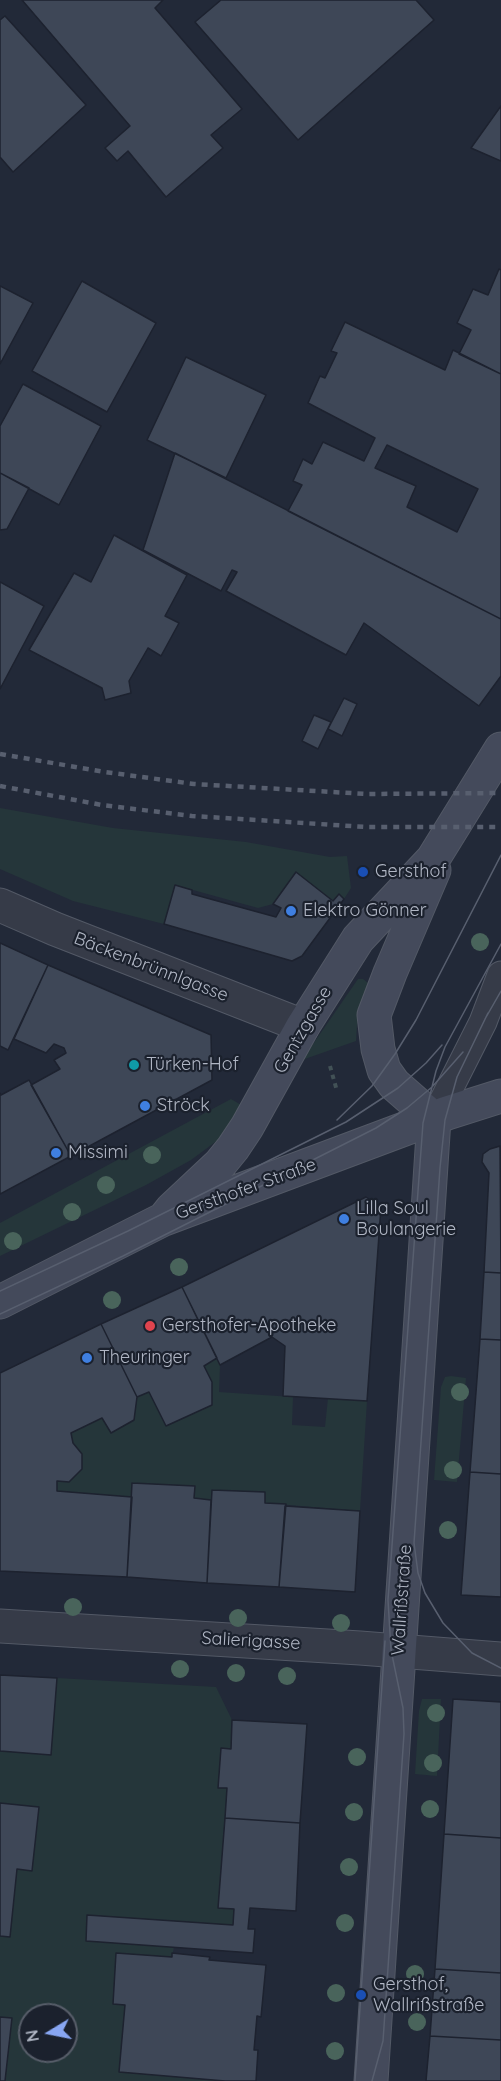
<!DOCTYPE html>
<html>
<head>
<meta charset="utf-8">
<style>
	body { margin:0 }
	#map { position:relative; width:501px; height:2081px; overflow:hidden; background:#222938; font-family:Quicksand,sans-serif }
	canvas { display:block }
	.north { position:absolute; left:18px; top:2003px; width:60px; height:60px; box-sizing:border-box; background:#1b212d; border:2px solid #575d69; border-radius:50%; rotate:260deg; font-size:16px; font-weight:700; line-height:24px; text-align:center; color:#b0b6c4 }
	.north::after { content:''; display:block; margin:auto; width:21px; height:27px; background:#88a6f2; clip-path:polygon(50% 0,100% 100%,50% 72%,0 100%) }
</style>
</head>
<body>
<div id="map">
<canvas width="501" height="2081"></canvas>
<div class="north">N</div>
</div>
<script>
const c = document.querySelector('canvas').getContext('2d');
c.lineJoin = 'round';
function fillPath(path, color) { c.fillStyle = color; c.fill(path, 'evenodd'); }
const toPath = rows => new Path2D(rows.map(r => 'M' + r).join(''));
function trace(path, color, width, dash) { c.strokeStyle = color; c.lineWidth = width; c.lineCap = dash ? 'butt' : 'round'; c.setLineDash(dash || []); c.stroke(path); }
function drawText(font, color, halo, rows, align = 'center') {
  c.font = font + ' Quicksand,sans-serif'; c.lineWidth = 4.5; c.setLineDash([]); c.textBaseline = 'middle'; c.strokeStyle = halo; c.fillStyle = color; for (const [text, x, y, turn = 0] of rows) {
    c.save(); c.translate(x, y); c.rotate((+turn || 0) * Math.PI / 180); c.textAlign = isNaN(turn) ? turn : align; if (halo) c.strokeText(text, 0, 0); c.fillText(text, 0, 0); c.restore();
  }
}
const green = toPath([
	[0,808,113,828,246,842,330,857,347,856,351,888,344,899,339,894,333,901,296,872,273,904,258,908,175,885,164,924,73,901,0,869],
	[358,979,363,979,368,983,357,1025,356,1041,302,1060],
	[231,1099,243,1106,222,1137,191,1160,146,1185,0,1256,0,1223],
	[217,1358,220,1365,219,1392,293,1397,292,1425,325,1427,328,1398,367,1401,360,1511,265,1503,265,1492,212,1490,211,1500,194,1498,194,1486,132,1483,132,1497,57,1491,57,1481,69,1481,82,1469,82,1454,73,1443,71,1433,102,1418,111,1433,134,1421,137,1397,149,1392,167,1426,212,1405,212,1382,204,1366],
	[451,1376,466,1378,457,1482,434,1480,441,1387,445,1377],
	[57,1678,216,1687,232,1720,231,1749,221,1748,218,1787,227,1788,218,1908,234,1909,233,1925,88,1915,86,1941,174,1947,172,1957,116,1953,113,2003,125,2005,119,2072,225,2081,5,2081,12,2018,0,2017,0,1936,10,1936,17,1869,39,1807,0,1803,0,1751,51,1755],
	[30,2015,66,2015,66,2051,30,2051],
	[422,1699,441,1699,437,1776,415,1774,419,1711]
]);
const building = toPath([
	[22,0,163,0,155,8,242,109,211,135,223,148,166,197,128,151,117,161,105,148,130,126,22,0],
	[221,0,416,0,434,20,298,140,195,22,221,0],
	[5,16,86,105,13,172,0,157,0,20,5,16],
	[501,106,501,161,471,148,501,106],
	[499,269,501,270,501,374,459,354,471,330,457,323,473,289,488,295,499,269],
	[82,281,156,323,107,412,32,371,82,281],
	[0,286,33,303,0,364,0,286],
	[345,322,445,370,453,350,501,374,501,619,288,511,302,485,293,481,303,459,312,464,323,442,364,461,375,438,308,403,320,376,325,378,337,353,331,351,345,322],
	[387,445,478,489,457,532,407,507,416,486,375,468,387,445],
	[186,357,266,395,226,478,147,440,186,357],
	[23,384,101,426,59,505,0,473,0,426,23,384],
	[175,453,501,619,501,676,479,706,364,623,346,655,226,591,237,572,232,570,221,591,143,550,175,453],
	[0,473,29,488,7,529,0,530,0,473],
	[114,535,187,575,165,616,179,623,161,656,148,648,129,681,131,693,105,700,102,688,29,650,74,573,91,582,114,535],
	[0,582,44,606,0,689,0,582],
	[344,698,357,704,342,736,328,729,344,698],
	[314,715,331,722,318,749,302,741,314,715],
	[296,872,333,901,339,894,344,899,302,956,292,961,164,924,175,885,192,890,192,894,276,917,281,908,273,904,296,872],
	[0,943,48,965,8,1050,0,1046,0,943],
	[48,965,211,1035,212,1080,71,1156,31,1085,60,1069,54,1060,66,1053,64,1048,54,1044,46,1053,14,1039,48,965],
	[29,1080,71,1156,0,1194,0,1093,1,1095,29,1080],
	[500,1146,501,1273,484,1272,489,1173,482,1162,483,1154,490,1149,500,1146],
	[366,1197,381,1207,367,1401,283,1396,285,1346,272,1337,220,1365,182,1287,366,1197],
	[484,1272,501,1273,501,1340,480,1339,484,1272],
	[182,1287,217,1358,204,1366,212,1382,212,1405,166,1426,149,1392,137,1397,101,1324,182,1287],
	[101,1324,137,1397,134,1420,111,1433,102,1418,71,1433,73,1443,82,1454,82,1469,69,1482,57,1481,57,1491,132,1497,127,1577,0,1571,0,1373,101,1324],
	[480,1339,501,1340,501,1474,470,1472,480,1339],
	[470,1472,501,1474,501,1597,461,1595,470,1472],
	[132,1483,195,1486,194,1498,211,1500,207,1583,127,1577,132,1483],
	[212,1490,265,1492,265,1503,286,1504,279,1587,207,1583,212,1490],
	[285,1506,360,1511,355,1592,279,1587,285,1506],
	[0,1675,57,1678,51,1755,0,1751,0,1675],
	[453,1699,501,1702,501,1838,444,1834,453,1699],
	[232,1720,307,1724,300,1823,225,1818,227,1788,218,1788,221,1748,231,1749,232,1720],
	[0,1803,39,1807,32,1871,17,1869,10,1937,0,1936,0,1803],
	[225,1818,300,1823,296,1911,250,1908,248,1929,255,1929,253,1953,86,1941,87,1915,233,1925,234,1909,218,1908,225,1818],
	[444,1834,501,1838,501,1973,435,1969,444,1834],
	[116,1953,172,1957,172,1953,210,1957,209,1960,266,1965,261,2017,257,2016,254,2050,258,2050,256,2081,225,2081,119,2072,125,2005,113,2004,116,1953],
	[435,1969,501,1973,501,2040,430,2036,435,1969],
	[0,2017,12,2018,5,2081,0,2081,0,2017],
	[430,2036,501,2040,501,2081,426,2081,430,2036]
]);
const path = toPath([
	[330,1066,337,1091]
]);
const lane = toPath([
	[434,1119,483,1022,501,975]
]);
const street = toPath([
	[0,905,55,929,303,1026],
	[0,1626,360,1648,501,1659]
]);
const secondary = toPath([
	[434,1119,394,1084,384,1070,378,1049,374,1015,390,973,434,870],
	[164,1219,172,1209,220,1164,233,1148,247,1127,303,1026,358,939,433,859,501,749],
	[0,1302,164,1219,447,1113,501,1096],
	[371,2081,434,1119]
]);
const tram = toPath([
	[488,1013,457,1077,445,1120,440,1168,414,1543,418,1573,425,1593,443,1623,472,1653,501,1668],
	[485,1019,501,991],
	[337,1120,372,1086,395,1054,416,1020,501,855],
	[0,1291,128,1231,346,1122,398,1088,426,1063,442,1045],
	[0,1314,123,1256,376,1128,407,1108,432,1087,463,1052],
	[355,2081,385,1641],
	[372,2081,383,2041,404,1734,403,1708,391,1650,388,1600,423,1123,436,1071,445,1047,501,944]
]);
const rail = toPath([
	[0,754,105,772,194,784,367,794,501,793],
	[0,786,102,805,192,816,367,827,501,827]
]);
const trees = [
	[480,942],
	[152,1155],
	[106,1185],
	[72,1212],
	[13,1241],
	[179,1267],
	[112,1300],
	[460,1392],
	[453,1470],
	[448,1530],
	[73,1607],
	[238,1618],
	[341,1623],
	[180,1669],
	[236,1673],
	[287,1676],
	[436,1713],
	[357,1757],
	[433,1763],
	[430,1809],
	[354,1812],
	[349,1867],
	[345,1923],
	[415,1974],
	[336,1993],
	[417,2022],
	[335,2051]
];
const markers = [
	[363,872,6,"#1a4fb4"],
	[291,911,6,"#3f7fe0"],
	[134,1065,6,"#0f9aa8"],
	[145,1106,6,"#3f7fe0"],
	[56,1153,6,"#3f7fe0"],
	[344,1219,6,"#3f7fe0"],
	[150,1326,6,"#e0444e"],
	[87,1358,6,"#3f7fe0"],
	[361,1995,6,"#1a4fb4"]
];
const poiNames = [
	["Gersthof",375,872],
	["Elektro Gönner",303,911],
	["Türken-Hof",146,1065],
	["Ströck",157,1106],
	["Missimi",68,1153],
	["Lilla Soul",356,1209],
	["Boulangerie",356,1230],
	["Gersthofer-Apotheke",162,1326],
	["Theuringer",99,1358],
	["Gersthof,",373,1985],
	["Wallrißstraße",373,2006]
];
const streetNames = [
	["Bäckenbrünnlgasse",151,967,21],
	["Gentzgasse",303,1030,-60],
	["Gersthofer Straße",246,1189,-20],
	["Wallrißstraße",402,1600,-86],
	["Salierigasse",251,1641,3]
];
fillPath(green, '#25363a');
fillPath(building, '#3e4757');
trace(building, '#1d222f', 1.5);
trace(lane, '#535966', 29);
trace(street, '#535966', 35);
trace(secondary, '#535966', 35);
trace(path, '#425156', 4, [4.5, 4.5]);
trace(lane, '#363b48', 27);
trace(street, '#363b48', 33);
trace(secondary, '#444a5b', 33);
trace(tram, '#585f6f', 1.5);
trace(rail, '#585f6f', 4.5, [6, 6]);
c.fillStyle = '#49645b';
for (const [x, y] of trees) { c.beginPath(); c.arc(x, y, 9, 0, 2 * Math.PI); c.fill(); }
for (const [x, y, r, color] of markers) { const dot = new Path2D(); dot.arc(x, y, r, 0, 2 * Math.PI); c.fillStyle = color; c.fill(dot); trace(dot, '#1b212d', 2); }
drawText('18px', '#b0b6c4', '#1b212d', poiNames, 'left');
drawText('18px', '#b0b6c4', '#1b212d', streetNames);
</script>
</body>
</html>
